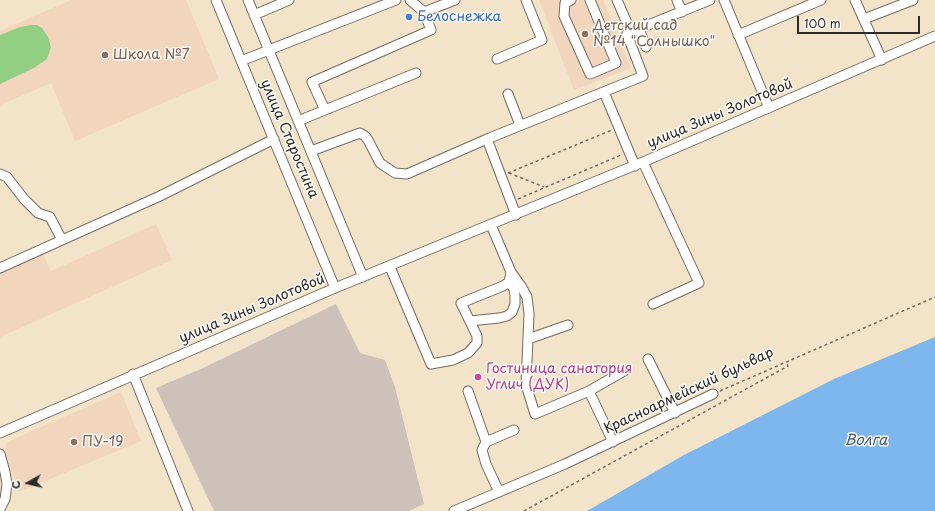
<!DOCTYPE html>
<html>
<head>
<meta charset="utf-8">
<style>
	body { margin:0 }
	#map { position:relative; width:935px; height:511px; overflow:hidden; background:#f3e3c9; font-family:"Playpen Sans",sans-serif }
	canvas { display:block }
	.north { position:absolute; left:8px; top:463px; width:40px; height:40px; -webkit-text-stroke:3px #fdfcf7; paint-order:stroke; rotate:262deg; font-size:11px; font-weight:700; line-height:16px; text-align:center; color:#2b2b2b }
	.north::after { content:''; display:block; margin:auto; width:14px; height:18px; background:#2b2b2b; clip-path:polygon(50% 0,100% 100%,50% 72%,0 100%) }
	.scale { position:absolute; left:797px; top:16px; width:123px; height:18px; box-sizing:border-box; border:2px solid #2b2b2b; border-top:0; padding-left:5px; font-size:12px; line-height:14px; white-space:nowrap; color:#2b2b2b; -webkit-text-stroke:3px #fdfcf7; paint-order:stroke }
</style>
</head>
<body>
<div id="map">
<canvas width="935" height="511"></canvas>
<div class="north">С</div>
<div class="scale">100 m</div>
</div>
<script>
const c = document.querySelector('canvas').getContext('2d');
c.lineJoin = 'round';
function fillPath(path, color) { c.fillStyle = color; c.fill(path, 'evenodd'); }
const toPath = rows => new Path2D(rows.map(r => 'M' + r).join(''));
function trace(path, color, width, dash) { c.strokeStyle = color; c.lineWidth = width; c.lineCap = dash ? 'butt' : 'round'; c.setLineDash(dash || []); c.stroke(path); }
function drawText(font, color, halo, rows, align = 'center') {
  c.font = font + ' "Playpen Sans",sans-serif'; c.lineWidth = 3; c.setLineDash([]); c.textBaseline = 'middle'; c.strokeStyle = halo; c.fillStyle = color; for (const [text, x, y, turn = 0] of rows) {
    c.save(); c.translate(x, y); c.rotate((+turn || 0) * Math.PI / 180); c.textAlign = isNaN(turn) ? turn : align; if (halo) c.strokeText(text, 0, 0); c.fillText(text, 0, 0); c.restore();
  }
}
const built = toPath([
	[71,0,186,0,219,79,75,141,51,83,0,105,0,31],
	[539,0,603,0,631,68,574,90],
	[156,224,172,260,0,337,0,273,43,254,51,271],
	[121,392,141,441,19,492,5,452,7,442]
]);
const industrial = toPath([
	[336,304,360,353,385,360,395,387,424,504,409,511,214,511,156,388,203,368]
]);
const green = toPath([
	[32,25,37,25,42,28,48,37,51,47,47,59,34,68,0,84,0,35,20,27]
]);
const water = toPath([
	[935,337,935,511,587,511,684,455,834,379]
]);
const path = toPath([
	[508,173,612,130],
	[509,173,544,187],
	[518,199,621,155],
	[720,391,935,297],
	[524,511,788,366,786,362]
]);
const minor = toPath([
	[216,0,335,288],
	[248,0,363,277],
	[410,0,424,12,455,0],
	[571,0,565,3,564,16,590,74,616,63,590,0],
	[617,0,631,32,710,0],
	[677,0,682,12],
	[724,0,769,108],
	[855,0,882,60],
	[254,15,289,0],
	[864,19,913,0],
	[639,29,646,47],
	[738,35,821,0],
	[497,59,542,40,526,0],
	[241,61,396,0],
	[604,92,635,166],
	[508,94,520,125],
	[325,110,416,73],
	[298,121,325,110,312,82,431,30,424,12],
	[487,139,643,76,627,34,631,32],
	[311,151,360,133,365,136,368,140,380,163,395,173,407,174,487,139,516,215],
	[643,162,699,283,653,304],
	[0,174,7,177,24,199,38,213,50,217,62,240],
	[390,267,431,364,453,360,468,353,477,343,477,336,461,303,503,286,509,282,511,272,491,225],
	[0,268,160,196,274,139],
	[511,272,521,286,527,297,529,314,526,385,535,414,589,391,624,371],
	[470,321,499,318,507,316,512,312,515,304,515,296,514,289,509,282],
	[528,339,568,325],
	[648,359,675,413],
	[133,374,188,511],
	[468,391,486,442,482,450,486,464,499,492],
	[589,391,613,442],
	[0,433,335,288,643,162,935,36],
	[486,442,514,430],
	[0,454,5,472,7,484,5,499,0,509],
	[454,511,565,464,713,394]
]);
const markers = [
	[409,17,4,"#3f7fe0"],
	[585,34,4,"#8d6e63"],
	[105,55,4,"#8d6e63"],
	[478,377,4,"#d1479c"],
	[74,442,4,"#8d6e63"]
];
const shopNames = [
	["Белоснежка",417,17]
];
const educationNames = [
	["Детский сад",593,26],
	["№14 \"Солнышко\"",593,42],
	["Школа №7",113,55],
	["ПУ-19",82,442]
];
const streetNames = [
	["улица Зины Золотовой",720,114,-23],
	["улица Старостина",289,139,67],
	["улица Зины Золотовой",252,309,-23],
	["Красноармейский бульвар",689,391,-25]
];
const hotelNames = [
	["Гостиница санатория",486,369],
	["Углич (ДУК)",486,385]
];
const waterNames = [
	["Волга",866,441]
];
fillPath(built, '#f1d5bd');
fillPath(industrial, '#cec1ba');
fillPath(green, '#93cf83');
fillPath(water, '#7eb6ee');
trace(minor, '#716b62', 11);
trace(path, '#716b62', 1.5, [3, 3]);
trace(minor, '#fff', 9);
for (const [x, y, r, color] of markers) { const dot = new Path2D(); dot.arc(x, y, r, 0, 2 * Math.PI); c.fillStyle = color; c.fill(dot); trace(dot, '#fdfcf7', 1.5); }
drawText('14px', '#366cbe', '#fdfcf7', shopNames, 'left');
drawText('14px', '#785e54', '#fdfcf7', educationNames, 'left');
drawText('14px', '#2b2b2b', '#fdfcf7', streetNames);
drawText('14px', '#b23c85', '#fdfcf7', hotelNames, 'left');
drawText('italic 15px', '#485c6f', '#fdfcf7', waterNames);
</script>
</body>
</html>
